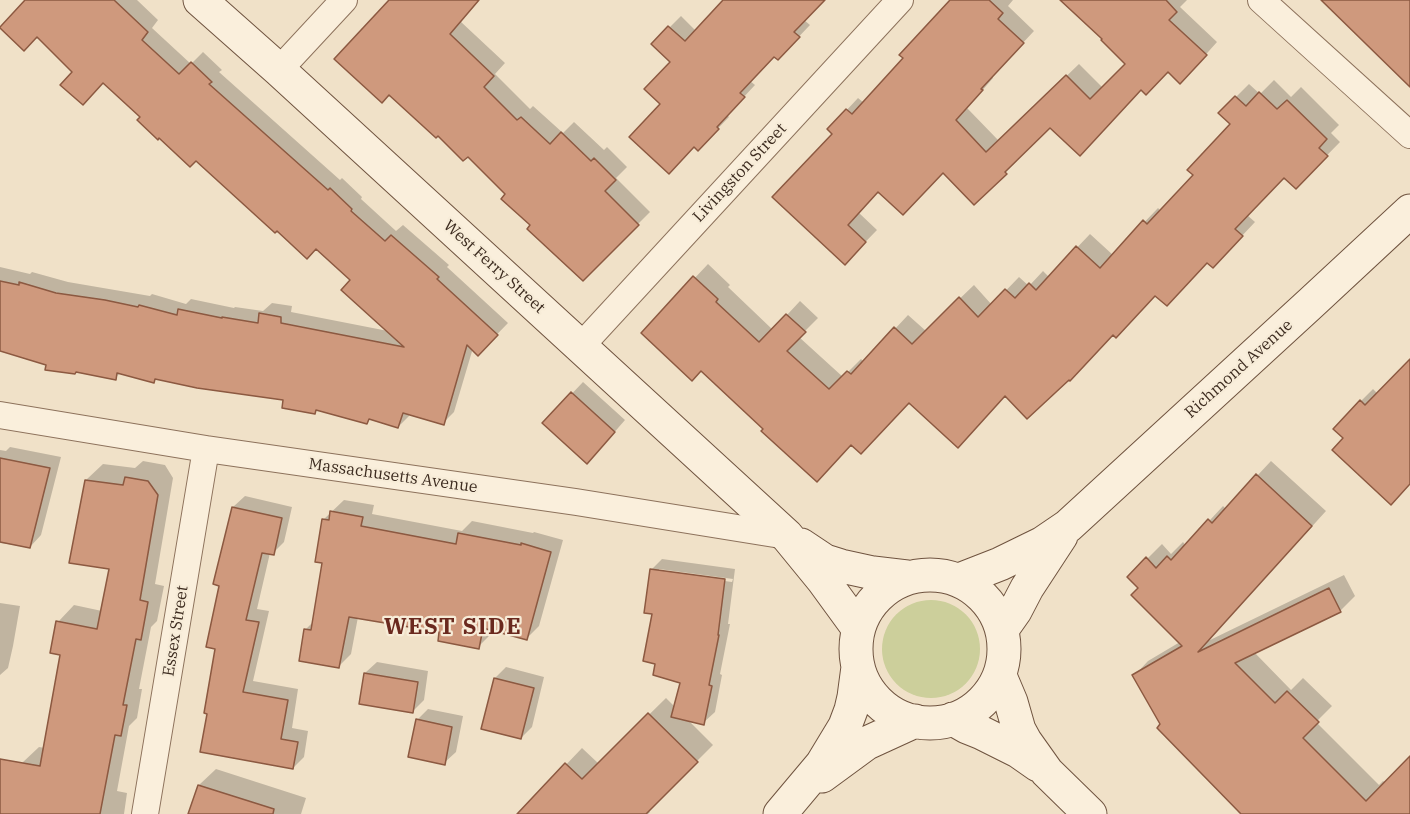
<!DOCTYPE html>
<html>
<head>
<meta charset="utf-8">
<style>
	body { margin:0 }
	canvas { display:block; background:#f0e1c8 }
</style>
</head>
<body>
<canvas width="1410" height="814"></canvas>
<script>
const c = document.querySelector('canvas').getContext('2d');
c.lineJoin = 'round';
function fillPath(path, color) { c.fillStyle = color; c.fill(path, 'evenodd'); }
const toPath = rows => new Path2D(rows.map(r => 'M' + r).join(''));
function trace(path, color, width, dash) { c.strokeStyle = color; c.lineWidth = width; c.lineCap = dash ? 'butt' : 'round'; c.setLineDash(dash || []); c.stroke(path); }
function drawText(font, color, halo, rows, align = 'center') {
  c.font = font + ' "IBM Plex Serif",serif'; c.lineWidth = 4.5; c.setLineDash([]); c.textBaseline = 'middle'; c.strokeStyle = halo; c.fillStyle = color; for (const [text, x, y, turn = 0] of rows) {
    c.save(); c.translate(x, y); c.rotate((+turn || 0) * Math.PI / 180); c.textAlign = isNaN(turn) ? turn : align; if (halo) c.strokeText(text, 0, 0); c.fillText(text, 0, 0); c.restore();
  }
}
const green = toPath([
	'882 649a49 49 0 1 1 98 0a49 49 0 1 1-98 0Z'
]);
const shadow = toPath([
	[27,0,137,0,158,20,152,28,191,64,203,52,222,70,219,72,340,180,342,178,362,197,361,199,396,231,403,225,449,265,447,267,508,323,478,354,473,348,454,412,443,423,410,413,409,416,398,427,371,418,367,423,318,409,315,412,285,399,157,378,154,381,121,372,115,378,47,364,0,350,0,267,30,274,32,272,68,282,150,296,152,294,186,304,191,299,234,308,235,307,263,311,272,303,292,306,291,312,388,331,352,280,316,247,196,159,142,117,103,82,74,72],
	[391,0,479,0,460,21,505,63,495,74,530,109,533,106,563,133,574,122,604,150,607,147,627,167,616,178,650,212,583,279,532,225,507,193],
	[725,0,824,0,804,20,810,25,789,47,774,55,750,81,755,85,727,115,729,117,698,149,662,104,672,61,653,44,681,16,696,31],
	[950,0,1013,0,1008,6,1034,31,992,76,993,78,967,108,999,141,1079,64,1103,88,1127,64,1104,39,1062,0,1187,0,1180,7,1217,42,1192,70,1168,70,1142,89,1050,125,1016,160,1017,161,974,203,943,171,879,191,858,212,877,230,845,263,834,134,829,129,858,98,864,103,905,58,951,1],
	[1274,80,1291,97,1301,87,1339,125,1331,133,1340,142,1296,187,1284,176,1247,215,1255,222,1226,253,1208,261,1156,294,1113,333,1006,395,910,401,852,443,765,428,701,369,643,333,708,264,730,285,728,287,773,330,800,301,818,318,799,337,843,377,861,359,864,362,908,315,926,331,974,285,992,305,1019,277,1029,286,1043,271,1049,277,1090,234,1113,255,1158,208,1161,211,1195,175,1232,124,1220,113,1249,84,1260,94],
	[1410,361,1410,483,1345,438,1361,401,1373,389,1378,394],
	[583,382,625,420,598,451,544,423],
	[10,447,61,457,41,535,30,547,0,543,0,450,6,451],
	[143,461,165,465,173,478,155,584,164,586,157,621,151,627,139,689,142,689,137,718,129,726,117,791,127,793,124,814,0,814,0,771,22,763,39,747,45,748,61,653,58,622,74,605,102,611,111,568,86,480,103,464,135,468],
	[1271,461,1326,511,1208,641,1344,575,1355,596,1340,611,1254,652,1291,690,1303,678,1332,706,1316,722,1379,785,1383,781,1386,783,1410,759,1410,813,1409,814,1248,814,1162,724,1134,676,1148,661,1180,642,1140,588,1129,577,1162,544,1171,554,1183,542,1186,546,1223,506,1226,509],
	[245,496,292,507,284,542,273,553,270,553,257,609,269,611,253,681,298,689,292,728,308,731,304,757,293,768,202,751,217,647,221,585,233,507],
	[344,500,374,505,372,514,462,531,472,521,533,533,534,532,563,540,539,626,527,638,492,629,490,635,478,647,441,630,358,617,351,654,339,666,305,630,314,621,323,562,323,520],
	[662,559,735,569,728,624,730,624,720,674,722,675,715,712,703,723,688,720,713,745,648,810,650,812,648,814,519,814,582,748,599,764,666,698,675,707,682,682,657,663,651,570],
	[659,569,733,579,732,582,659,572],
	[0,603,20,606,13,646,8,668,0,675],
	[377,662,428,671,424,700,413,711,365,673],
	[506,667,544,677,532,727,521,738,495,678],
	[428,709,463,716,456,752,444,763,417,720],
	[216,769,306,798,301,814,190,814,199,785]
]);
const building = toPath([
	[25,0,114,0,148,32,142,40,179,74,191,62,212,82,209,84,328,190,330,188,352,209,351,211,385,241,391,235,439,277,437,279,498,335,478,356,467,345,444,425,403,413,398,428,369,419,367,424,316,410,315,414,282,408,283,400,197,388,155,379,154,383,117,373,116,380,76,372,75,374,45,370,46,365,0,351,0,281,19,285,19,282,56,293,105,300,138,307,139,305,177,315,178,309,222,318,222,317,258,323,259,313,281,317,281,323,404,347,341,290,350,280,316,249,307,259,277,231,275,233,196,161,190,167,159,138,158,140,137,120,140,117,103,83,83,105,60,85,72,72,37,37,24,51,0,28,0,27,25,0],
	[389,0,479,0,450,34,494,76,484,87,517,120,521,117,550,144,561,132,591,161,594,158,616,180,605,191,639,225,583,281,527,229,530,225,501,199,505,194,468,157,463,161,438,136,436,138,389,95,382,103,334,59,389,0],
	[723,0,825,0,794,32,800,37,778,60,774,57,740,93,745,97,717,127,719,129,698,151,694,147,669,174,629,137,660,104,644,89,670,62,651,44,668,26,685,41,723,0],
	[950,0,989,0,1003,13,998,19,1024,43,981,89,983,90,956,120,986,152,1066,75,1090,99,1125,64,1101,40,1102,39,1060,0,1166,0,1177,12,1169,20,1207,55,1180,84,1168,72,1146,95,1141,90,1080,156,1050,128,1005,172,1007,174,974,205,943,173,903,215,878,192,848,225,866,242,845,265,772,197,832,134,827,129,846,109,852,114,903,58,899,55,950,0],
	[1321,0,1410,0,1410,87,1321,0],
	[1259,92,1277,109,1287,100,1327,139,1319,148,1328,156,1296,189,1284,178,1235,229,1243,236,1213,268,1207,263,1167,306,1155,296,1116,338,1113,335,1070,381,1069,380,1027,419,1005,396,958,448,909,403,861,454,851,445,817,482,761,431,763,429,701,371,692,381,641,333,693,276,718,299,716,302,759,342,786,314,806,332,787,351,829,389,847,371,851,374,894,327,912,344,959,297,978,317,1005,289,1015,298,1029,283,1036,290,1076,246,1100,268,1143,220,1147,224,1193,175,1187,170,1230,124,1218,113,1235,96,1246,106,1259,92],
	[1410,359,1410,484,1391,505,1332,450,1343,438,1333,429,1360,400,1365,405,1410,359],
	[571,392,615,432,587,464,542,423,571,392],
	[0,458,50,468,30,548,0,542,0,458],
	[1256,474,1312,526,1198,652,1329,588,1341,612,1235,663,1275,703,1287,691,1319,722,1303,738,1366,801,1410,756,1410,814,1241,814,1157,728,1160,724,1132,675,1182,646,1131,595,1138,588,1127,577,1146,557,1156,568,1167,556,1171,560,1208,519,1212,523,1256,474],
	[125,477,148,481,158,495,140,600,148,602,141,640,136,639,123,705,127,705,121,736,115,735,100,814,0,814,0,759,40,766,60,655,50,653,56,621,97,629,109,569,69,563,85,480,123,485,125,477],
	[232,507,282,518,274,555,262,553,246,620,259,622,243,692,288,700,281,739,298,742,293,769,200,752,207,714,204,713,215,649,206,647,219,586,213,584,232,507],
	[330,511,363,517,361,526,456,544,458,533,521,545,521,543,551,552,527,640,483,628,479,649,438,641,439,632,349,617,339,668,299,661,304,629,311,630,322,563,315,562,322,519,329,520,330,511],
	[650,569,725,579,718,635,719,635,709,685,712,686,704,725,671,717,680,683,653,675,655,664,643,661,652,614,644,613,650,569],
	[364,673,418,682,413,713,359,704,364,673],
	[494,678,534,688,521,739,481,729,494,678],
	[648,713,698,762,646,814,517,814,565,763,582,779,648,713],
	[416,719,452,727,445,765,408,757,416,719],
	[198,785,274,809,273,814,188,814,198,785]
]);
const street = toPath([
	[1261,0,1410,135],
	[279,70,344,0],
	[581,346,900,0],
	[0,415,206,449,576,502,787,536],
	[145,814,206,449]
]);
const secondary = toPath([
	[200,0,279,70,787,536,823,580,858,628],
	[801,545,825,561,841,566,873,573,907,577],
	'856 649a74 74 0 1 1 148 0a74 74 0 1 1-148 0Z',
	[959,580,1000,564,1043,543,1068,526,1311,303,1410,211],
	[1003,628,1015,611,1027,588,1061,536],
	[1000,676,1011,702,1019,730,1025,741,1047,772,1090,814],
	[953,719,967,727,982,733,1018,751,1038,765],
	[822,776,867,743,915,721],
	[780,814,822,764,845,726,851,710,854,697,858,667]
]);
const streetNames = [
	["Livingston Street",740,173,-47],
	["West Ferry Street",494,267,42],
	["Richmond Avenue",1239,369,-42],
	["Massachusetts Avenue",393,476,8],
	["Essex Street",176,631,-81]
];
const districtNames = [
	["WEST SIDE",453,628]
];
fillPath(green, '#cccf9b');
fillPath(shadow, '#0003');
fillPath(building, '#cf997d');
trace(building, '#8c5941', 1.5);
trace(street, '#8d725c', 28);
trace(secondary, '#6f533f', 35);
trace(street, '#faefdc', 26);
trace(secondary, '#faefdc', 33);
drawText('16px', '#3d2c20', '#f7ecd8', streetNames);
c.letterSpacing = '1.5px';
drawText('bold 22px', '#6a291e', '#f7ecd8', districtNames);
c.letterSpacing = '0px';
</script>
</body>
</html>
